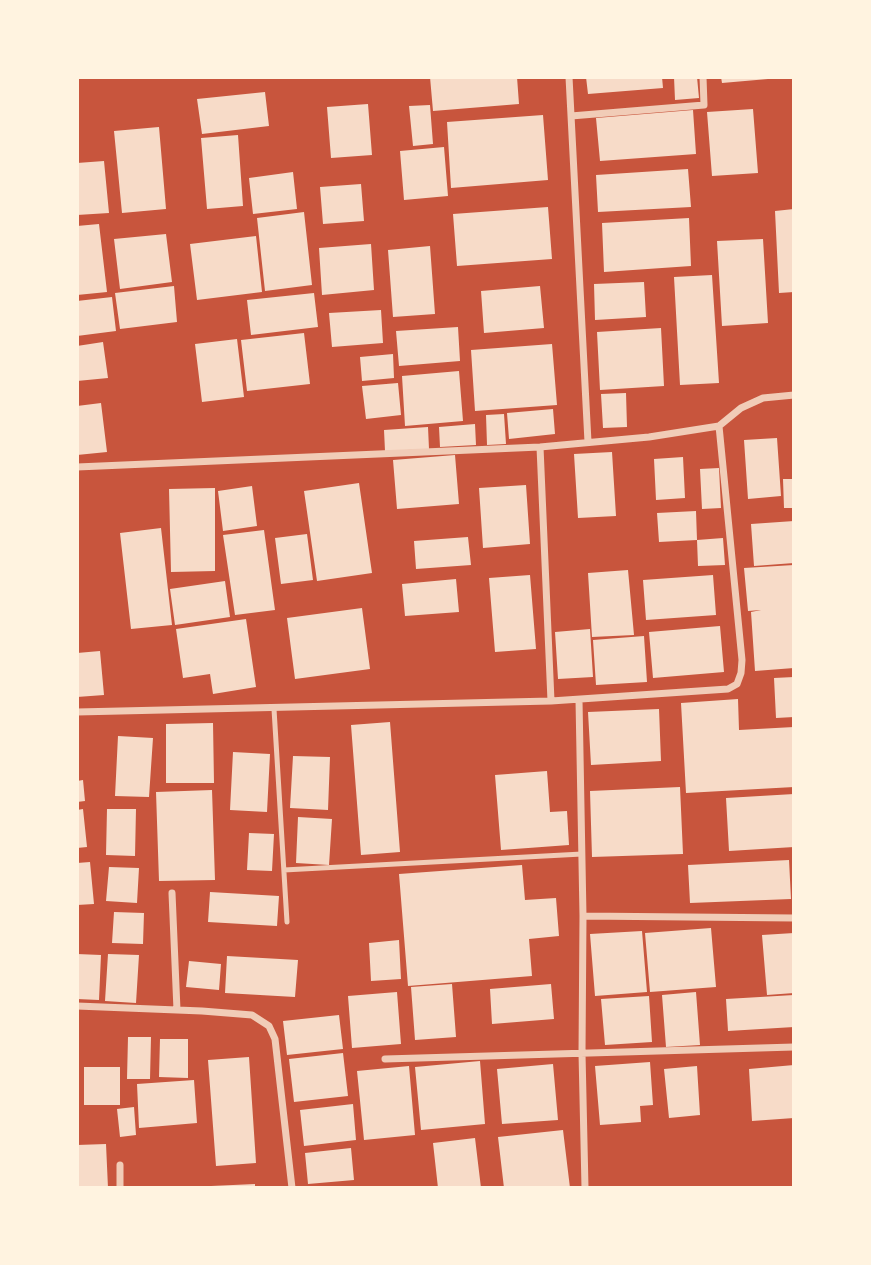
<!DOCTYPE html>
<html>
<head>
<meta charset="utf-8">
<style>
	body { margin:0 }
	#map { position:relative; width:871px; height:1265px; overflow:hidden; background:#c8553d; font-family:Merriweather,serif }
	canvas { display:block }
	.frame { position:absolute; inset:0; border:79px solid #fff3e0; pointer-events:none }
</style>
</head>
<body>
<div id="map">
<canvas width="871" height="1265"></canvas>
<div class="frame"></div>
</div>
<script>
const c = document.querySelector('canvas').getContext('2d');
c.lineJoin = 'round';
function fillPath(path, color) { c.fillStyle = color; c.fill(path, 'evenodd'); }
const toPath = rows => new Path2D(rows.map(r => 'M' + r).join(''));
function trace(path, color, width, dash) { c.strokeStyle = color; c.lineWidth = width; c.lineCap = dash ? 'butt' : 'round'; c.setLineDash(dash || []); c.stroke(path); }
const building = toPath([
	[430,77,517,77,519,104,433,111],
	[586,77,662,77,663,88,588,94],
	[674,77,697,77,699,98,675,100],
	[721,77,768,77,768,79,722,83],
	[265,92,269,126,202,134,197,99],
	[368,104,372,155,331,158,327,107],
	[430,105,433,144,413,146,409,106],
	[753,109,758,173,712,176,707,112],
	[693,110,696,154,600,161,596,118],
	[543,115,548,180,451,188,447,122],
	[159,127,166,209,122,213,114,131],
	[238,135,243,206,207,209,201,138],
	[444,147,448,196,404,200,400,151],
	[104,161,109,213,77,215,77,163],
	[688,169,691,207,598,212,596,175],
	[293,172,297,209,253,214,249,178],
	[361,184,364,221,323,224,320,187],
	[548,207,552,259,457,266,453,214],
	[794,209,794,292,779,293,775,211],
	[304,212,312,285,265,291,257,218],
	[689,218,691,266,604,272,602,223],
	[99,224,107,292,77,295,77,226],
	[166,234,172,282,120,289,114,239],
	[256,236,262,292,197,300,190,244],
	[763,239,768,323,722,326,717,241],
	[371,244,374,290,322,295,319,248],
	[430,246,435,314,393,317,388,250],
	[712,275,719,383,680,385,674,277],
	[644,282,646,317,595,320,594,284],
	[174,286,177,322,120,329,115,293],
	[540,286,544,328,484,333,481,291],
	[314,293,318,327,251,335,247,300],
	[112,297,116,331,77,336,77,301],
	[381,310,383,343,332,347,329,313],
	[458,327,460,361,399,366,396,331],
	[661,328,664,386,600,390,597,332],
	[304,333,310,384,247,391,241,340],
	[237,339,244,397,202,402,195,344],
	[103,342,108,378,77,381,77,346],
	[552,344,557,405,475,411,471,350],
	[393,354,394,378,362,381,360,357],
	[459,371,463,421,405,426,402,376],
	[398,383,401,415,366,419,362,386],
	[626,393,627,427,603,428,601,394],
	[101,403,107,452,77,455,77,406],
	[553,409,555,434,509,439,507,413],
	[504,414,506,444,487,445,486,415],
	[475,424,476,445,440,447,439,427],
	[428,427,429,449,385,451,384,430],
	[777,438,781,496,748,499,744,440],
	[612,452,616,516,578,518,574,454],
	[455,455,459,504,397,509,393,460],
	[683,457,685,498,656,500,654,459],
	[719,468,721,508,702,509,700,469],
	[783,479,794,479,794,508,784,508],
	[359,483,372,573,317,581,304,491],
	[526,485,530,544,483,548,479,488],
	[252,486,257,526,223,531,218,491],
	[215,488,215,571,171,572,169,489],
	[696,511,697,540,659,542,657,513],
	[794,521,794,563,754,566,751,524],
	[161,528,172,625,131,629,120,533],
	[264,530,275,610,235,615,223,535],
	[307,534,313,580,281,584,275,538],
	[468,537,471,565,416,569,414,541],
	[723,538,725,565,698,566,697,540],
	[794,565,794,668,755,671,751,612,761,610,748,611,744,568],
	[628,570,634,635,592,637,588,573],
	[530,575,536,649,495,652,489,578],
	[713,575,716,615,646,620,643,580],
	[456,579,459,612,405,616,402,584],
	[225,581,230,617,175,625,170,589],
	[362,608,370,669,295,679,287,618],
	[246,619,256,687,213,694,210,674,183,678,176,629],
	[720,626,724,672,653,678,649,632],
	[590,629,593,677,558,679,555,632],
	[644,636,647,682,596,685,593,640],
	[100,651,104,695,77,697,77,653],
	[794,677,794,717,776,718,774,678],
	[738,699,739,730,794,727,794,787,686,793,681,703],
	[659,709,661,761,591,765,588,712],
	[390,722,400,852,361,855,351,725],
	[213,723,214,783,166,783,166,724],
	[118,736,153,738,149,797,115,796],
	[233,752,270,754,267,812,230,810],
	[293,756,330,757,328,810,290,808],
	[547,771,550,812,567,811,569,845,501,850,495,775],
	[83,780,85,801,77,802,77,781],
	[680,787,683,854,592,857,590,791],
	[212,790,215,880,159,881,156,792],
	[794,794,794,847,729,851,726,798],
	[83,809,87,847,77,848,77,810],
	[107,809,136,809,135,856,106,855],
	[298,817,332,819,329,865,296,863],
	[249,833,274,834,272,871,247,870],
	[789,860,791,899,690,903,688,865],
	[90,862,94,904,77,905,77,863],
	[522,865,525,900,556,898,559,936,529,939,532,976,408,986,399,874],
	[109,867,139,868,137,903,106,901],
	[210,892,279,896,277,926,208,922],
	[114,912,144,913,143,944,112,943],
	[711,928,716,987,650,992,645,933],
	[642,931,647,992,595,996,590,934],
	[794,933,794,993,767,995,762,935],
	[399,940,401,979,371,981,369,943],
	[77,954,101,955,99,1000,77,999],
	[108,954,139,955,136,1003,105,1001],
	[227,956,298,960,295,997,225,993],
	[189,961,221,964,219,990,186,987],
	[452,984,456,1037,415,1040,411,987],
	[551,984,554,1019,492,1024,490,989],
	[397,992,401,1044,352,1048,348,996],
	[696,992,700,1045,666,1047,662,995],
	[794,995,794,1027,728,1031,726,999],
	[649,996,652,1042,605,1045,601,999],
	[339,1015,343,1049,287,1055,283,1021],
	[128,1037,151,1037,150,1079,127,1079],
	[160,1039,188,1039,188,1078,159,1077],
	[343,1053,348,1096,294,1102,289,1059],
	[249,1057,256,1163,216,1166,208,1060],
	[480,1061,485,1124,421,1130,415,1067],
	[650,1062,653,1105,640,1106,641,1122,600,1125,595,1066],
	[553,1064,558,1120,502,1124,497,1069],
	[794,1065,794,1118,752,1121,749,1069],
	[409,1066,415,1135,364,1140,357,1071],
	[697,1066,700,1115,669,1118,664,1069],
	[84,1067,120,1067,120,1105,84,1105],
	[194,1080,197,1123,139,1128,137,1084],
	[353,1104,356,1140,304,1146,300,1110],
	[134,1107,136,1135,120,1137,117,1109],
	[563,1130,570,1188,504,1188,498,1137],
	[475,1138,481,1188,438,1188,433,1143],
	[106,1144,108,1188,77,1188,77,1145],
	[351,1148,354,1180,308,1184,305,1153],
	[255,1184,255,1188,211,1188,211,1186]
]);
const service = toPath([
	[274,709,287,922],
	[284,870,582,854]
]);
const minor = toPath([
	[569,77,588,442],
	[571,116,704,105,703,77],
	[540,447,551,701],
	[77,467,540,447,649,437,719,426,741,408,763,398,794,395],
	[579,700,583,916,582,1053,585,1188],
	[77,712,551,701,728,689,737,684,741,673,742,660,719,426],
	[172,893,177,1010],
	[583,916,794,918],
	[77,1006,202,1011,252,1015,269,1026,275,1039,292,1188],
	[385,1059,794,1047],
	[120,1165,120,1188]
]);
fillPath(building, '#f7dbc8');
trace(service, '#f1ccb7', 5);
trace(minor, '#f1ccb7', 7);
</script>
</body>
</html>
